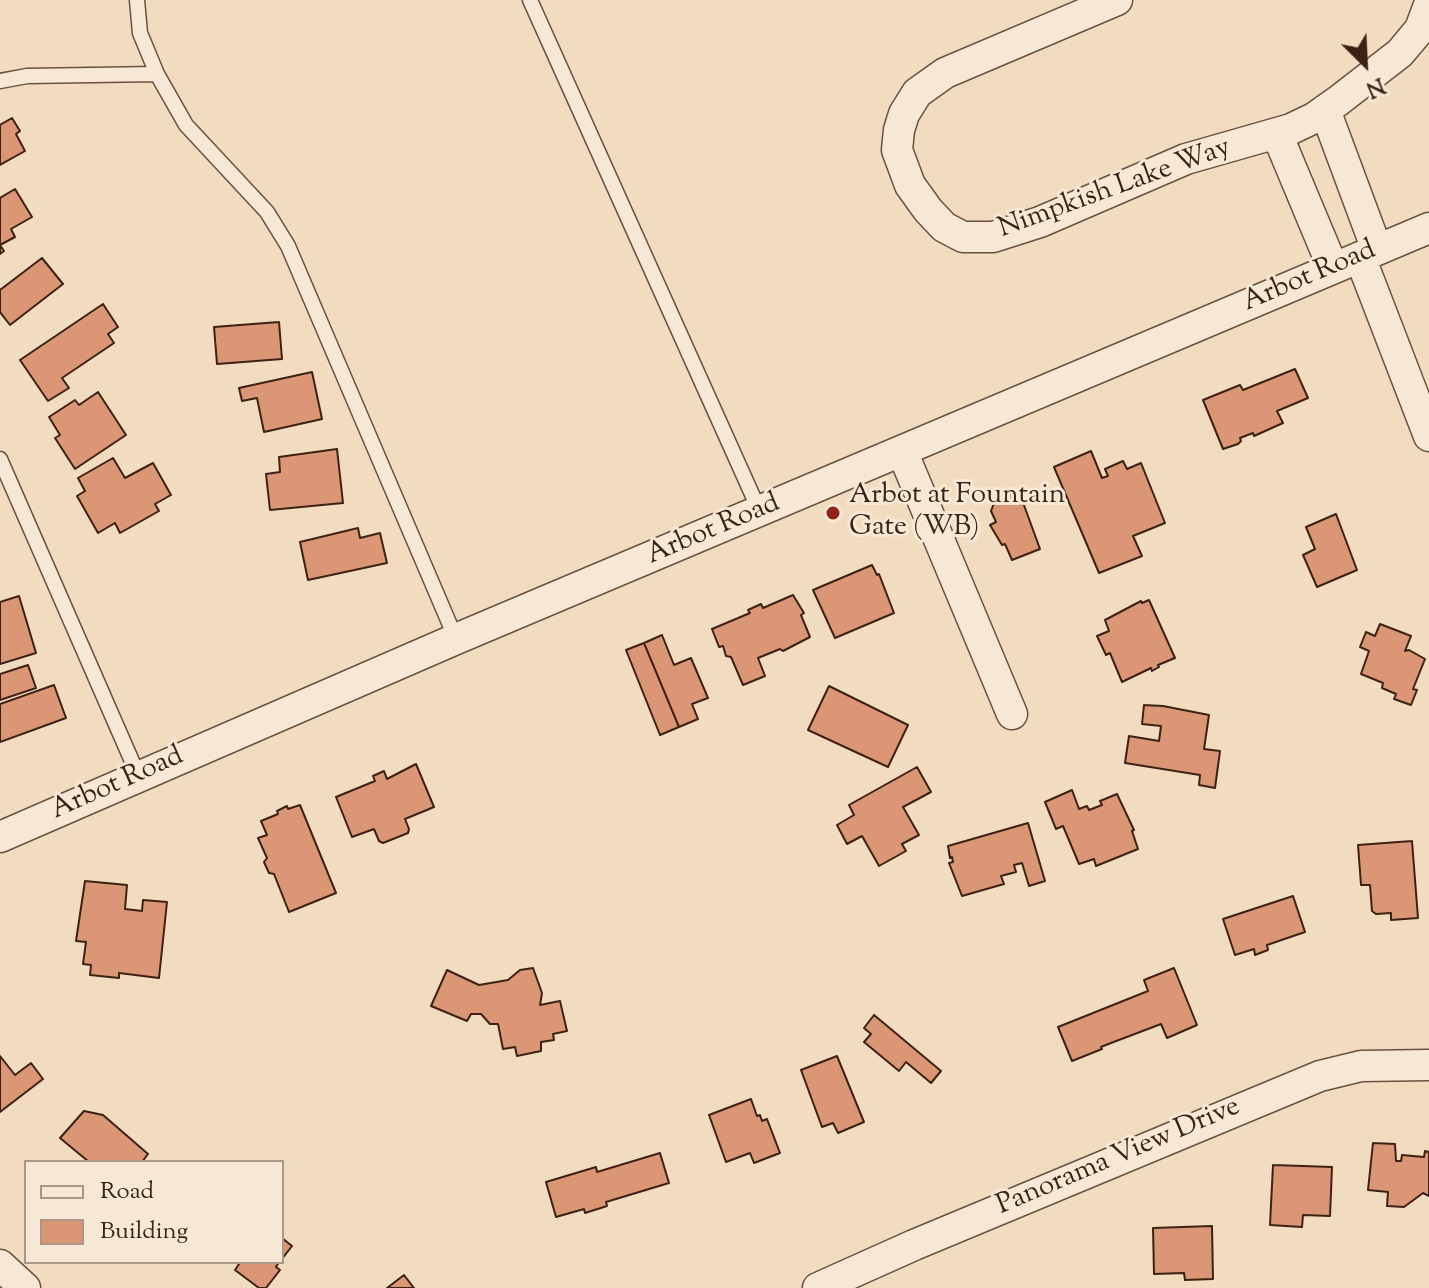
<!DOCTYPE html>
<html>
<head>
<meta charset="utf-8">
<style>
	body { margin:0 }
	#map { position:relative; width:1429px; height:1288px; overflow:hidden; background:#f1dcbf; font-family:"Sorts Mill Goudy",serif }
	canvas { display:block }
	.legend { position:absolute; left:24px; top:1160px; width:260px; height:104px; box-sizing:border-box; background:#f6e8d5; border:2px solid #ac9888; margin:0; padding:10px 14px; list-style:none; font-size:24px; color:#3d2115 }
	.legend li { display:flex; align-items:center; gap:16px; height:40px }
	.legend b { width:40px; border:2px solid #ac9888 }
	.north { position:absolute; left:1325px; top:24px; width:80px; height:80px; -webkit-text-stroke:6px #f6e8d5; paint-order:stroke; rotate:156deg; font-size:22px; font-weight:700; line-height:32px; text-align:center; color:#3d2115 }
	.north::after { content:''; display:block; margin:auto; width:28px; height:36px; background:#3d2115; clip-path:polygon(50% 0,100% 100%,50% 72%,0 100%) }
</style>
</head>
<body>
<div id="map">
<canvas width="1429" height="1288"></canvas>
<ul class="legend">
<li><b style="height:10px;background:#f6e8d5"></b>Road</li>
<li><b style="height:22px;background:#db9775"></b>Building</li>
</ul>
<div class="north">N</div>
</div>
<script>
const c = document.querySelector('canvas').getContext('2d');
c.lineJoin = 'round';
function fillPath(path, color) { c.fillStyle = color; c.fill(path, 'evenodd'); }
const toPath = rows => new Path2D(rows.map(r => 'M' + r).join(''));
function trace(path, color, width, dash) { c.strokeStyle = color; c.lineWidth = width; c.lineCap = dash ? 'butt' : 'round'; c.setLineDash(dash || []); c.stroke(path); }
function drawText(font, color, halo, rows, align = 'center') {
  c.font = font + ' "Sorts Mill Goudy",serif'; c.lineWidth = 6; c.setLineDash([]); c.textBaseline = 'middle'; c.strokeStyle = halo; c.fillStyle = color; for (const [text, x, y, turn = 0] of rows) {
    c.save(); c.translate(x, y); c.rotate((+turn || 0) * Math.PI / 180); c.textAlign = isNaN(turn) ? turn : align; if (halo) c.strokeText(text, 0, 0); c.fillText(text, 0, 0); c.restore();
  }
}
const building = toPath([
	[12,118,20,131,16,134,25,151,0,165,0,125,12,118],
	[15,189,32,217,11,229,15,237,0,245,4,251,0,254,0,198,15,189],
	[42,258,63,284,10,325,0,312,0,290,42,258],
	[103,304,118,327,108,334,114,343,62,378,69,388,48,401,20,360,103,304],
	[279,322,282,359,217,364,214,327,279,322],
	[1295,369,1308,398,1277,411,1283,423,1254,436,1253,433,1240,438,1241,441,1238,444,1223,449,1203,400,1240,385,1243,390,1295,369],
	[312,372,322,419,264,432,257,398,242,401,239,388,312,372],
	[98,392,126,435,75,469,55,438,60,435,49,417,75,400,79,405,98,392],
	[337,449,343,503,270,510,266,474,280,472,279,457,337,449],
	[1091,451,1102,478,1108,476,1105,469,1123,461,1127,469,1141,463,1165,523,1133,536,1142,556,1099,573,1054,467,1091,451],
	[113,458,125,478,153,463,171,495,155,504,159,511,120,533,115,523,98,533,77,496,85,491,78,478,113,458],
	[1011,493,1017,493,1019,498,1021,497,1040,549,1012,560,1005,544,1002,545,990,525,996,522,991,511,994,503,1011,493],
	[1336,514,1357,570,1317,587,1303,555,1315,549,1306,527,1336,514],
	[358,528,360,538,380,533,387,563,308,580,300,542,358,528],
	[872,565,877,575,879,574,894,613,835,638,813,590,872,565],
	[793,595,804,613,801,615,810,637,783,651,780,649,758,658,765,676,743,685,731,657,726,656,723,646,719,647,712,629,750,613,748,610,761,604,763,608,793,595],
	[19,596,36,653,0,664,0,602,19,596],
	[1149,600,1175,658,1158,665,1159,667,1152,671,1151,668,1122,682,1110,653,1106,655,1097,636,1109,631,1105,620,1141,601,1142,603,1149,600],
	[1380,624,1411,636,1405,651,1409,650,1425,659,1413,689,1417,690,1411,705,1394,699,1396,694,1382,688,1383,683,1361,674,1369,651,1360,647,1366,632,1375,636,1380,624],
	[662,635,674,665,691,658,708,698,692,704,698,719,679,727,644,643,662,635],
	[644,643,679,727,660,735,626,650,644,643],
	[28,665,36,688,0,700,0,674,28,665],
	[54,685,66,718,0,742,0,704,54,685],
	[829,686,908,725,888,767,808,730,829,686],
	[1144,705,1163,706,1209,715,1204,749,1220,751,1215,788,1199,785,1200,775,1125,763,1129,736,1159,741,1161,726,1142,724,1144,705],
	[416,764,434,807,405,819,409,829,408,833,383,843,379,841,374,829,352,837,336,797,375,781,373,776,384,771,387,779,416,764],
	[917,767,931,792,903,807,919,835,902,844,906,851,879,866,862,836,847,844,837,825,854,815,849,805,917,767],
	[1072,790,1079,809,1087,806,1089,810,1102,805,1100,801,1117,794,1134,830,1132,831,1138,849,1096,866,1094,859,1079,864,1063,826,1056,829,1045,802,1072,790],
	[300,805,336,893,289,912,274,874,269,873,264,862,267,858,258,838,267,835,261,821,278,814,277,811,287,806,288,809,300,805],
	[1028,823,1045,881,1029,886,1022,863,1014,865,1016,872,1001,876,1004,884,962,896,949,863,953,862,952,857,950,858,948,846,1028,823],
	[1412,841,1418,918,1391,920,1391,913,1376,914,1372,911,1370,885,1361,885,1358,845,1412,841],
	[85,881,127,885,125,909,142,911,143,900,167,902,159,978,119,973,119,978,90,975,91,965,83,964,86,942,76,941,85,881],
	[1293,896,1305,932,1267,945,1268,950,1255,955,1254,949,1235,955,1223,919,1293,896],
	[533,968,542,993,540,1005,560,1001,567,1031,553,1034,554,1040,541,1042,541,1051,517,1056,515,1047,503,1049,498,1024,490,1024,481,1014,471,1014,467,1021,431,1006,447,970,479,985,508,980,520,970,533,968],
	[1174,968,1197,1025,1167,1038,1161,1024,1111,1043,1101,1047,1102,1049,1072,1061,1058,1027,1148,991,1144,980,1174,968],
	[874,1015,941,1071,931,1083,906,1062,899,1071,864,1042,871,1034,864,1028,874,1015],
	[0,1056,15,1075,31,1063,43,1079,0,1112,0,1056],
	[837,1056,864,1122,838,1133,833,1123,822,1127,801,1070,837,1056],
	[751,1099,757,1116,760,1115,762,1121,767,1119,780,1153,754,1163,750,1153,726,1162,709,1115,751,1099],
	[84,1111,103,1115,148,1154,142,1162,89,1162,60,1138,84,1111],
	[1373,1143,1395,1144,1396,1161,1401,1161,1402,1155,1424,1157,1425,1151,1429,1152,1429,1196,1423,1193,1404,1207,1387,1206,1388,1192,1368,1190,1373,1143],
	[660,1153,669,1183,606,1202,607,1206,585,1213,584,1209,556,1217,546,1182,596,1167,597,1172,660,1153],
	[1273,1165,1332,1167,1330,1216,1303,1215,1302,1227,1270,1225,1273,1165],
	[1212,1226,1213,1279,1185,1280,1184,1273,1154,1274,1153,1228,1212,1226],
	[282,1238,292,1246,282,1259,282,1238],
	[236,1262,279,1262,276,1267,280,1270,266,1288,259,1288,235,1270,239,1264,236,1262],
	[404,1275,414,1288,387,1288,404,1275]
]);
const lane = toPath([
	[137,0,140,33,157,74,186,125,267,212,288,246,456,639],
	[530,0,760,512],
	[0,81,27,76,157,74],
	[0,459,138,775]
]);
const street = toPath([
	[1117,0,945,73,917,93,904,114,899,130,897,150,910,185,928,210,944,227,963,237,993,237,1040,222,1186,159,1291,129,1314,118,1338,101,1400,53,1420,29,1429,5],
	[1325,110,1377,250],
	[1277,134,1333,268],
	[1360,257,1429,436],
	[902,451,1012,714],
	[0,837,456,639,1429,228],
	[0,1265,25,1288],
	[818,1288,914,1245,1320,1076,1361,1066,1429,1065]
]);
const markers = [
	[833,513,8,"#8f2418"]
];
const streetNames = [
	["Nimpkish Lake Way",1115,190,-20],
	["Arbot Road",1310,278,-23],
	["Arbot Road",714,531,-23],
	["Arbot Road",118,785,-24],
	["Panorama View Drive",1119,1158,-23]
];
const poiNames = [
	["Arbot at Fountain",849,497],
	["Gate (WB)",849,529]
];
fillPath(building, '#db9775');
trace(building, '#3d2115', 2);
trace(lane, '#6a5040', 17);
trace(street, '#6a5040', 33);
trace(lane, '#f6e8d5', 14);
trace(street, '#f6e8d5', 30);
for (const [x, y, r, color] of markers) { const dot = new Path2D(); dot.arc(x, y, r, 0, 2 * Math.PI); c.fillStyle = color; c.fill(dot); trace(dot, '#f6e8d5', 3); }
drawText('28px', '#3d2115', '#f6e8d5', streetNames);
drawText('28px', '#3d2115', '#f6e8d5', poiNames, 'left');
</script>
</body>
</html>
